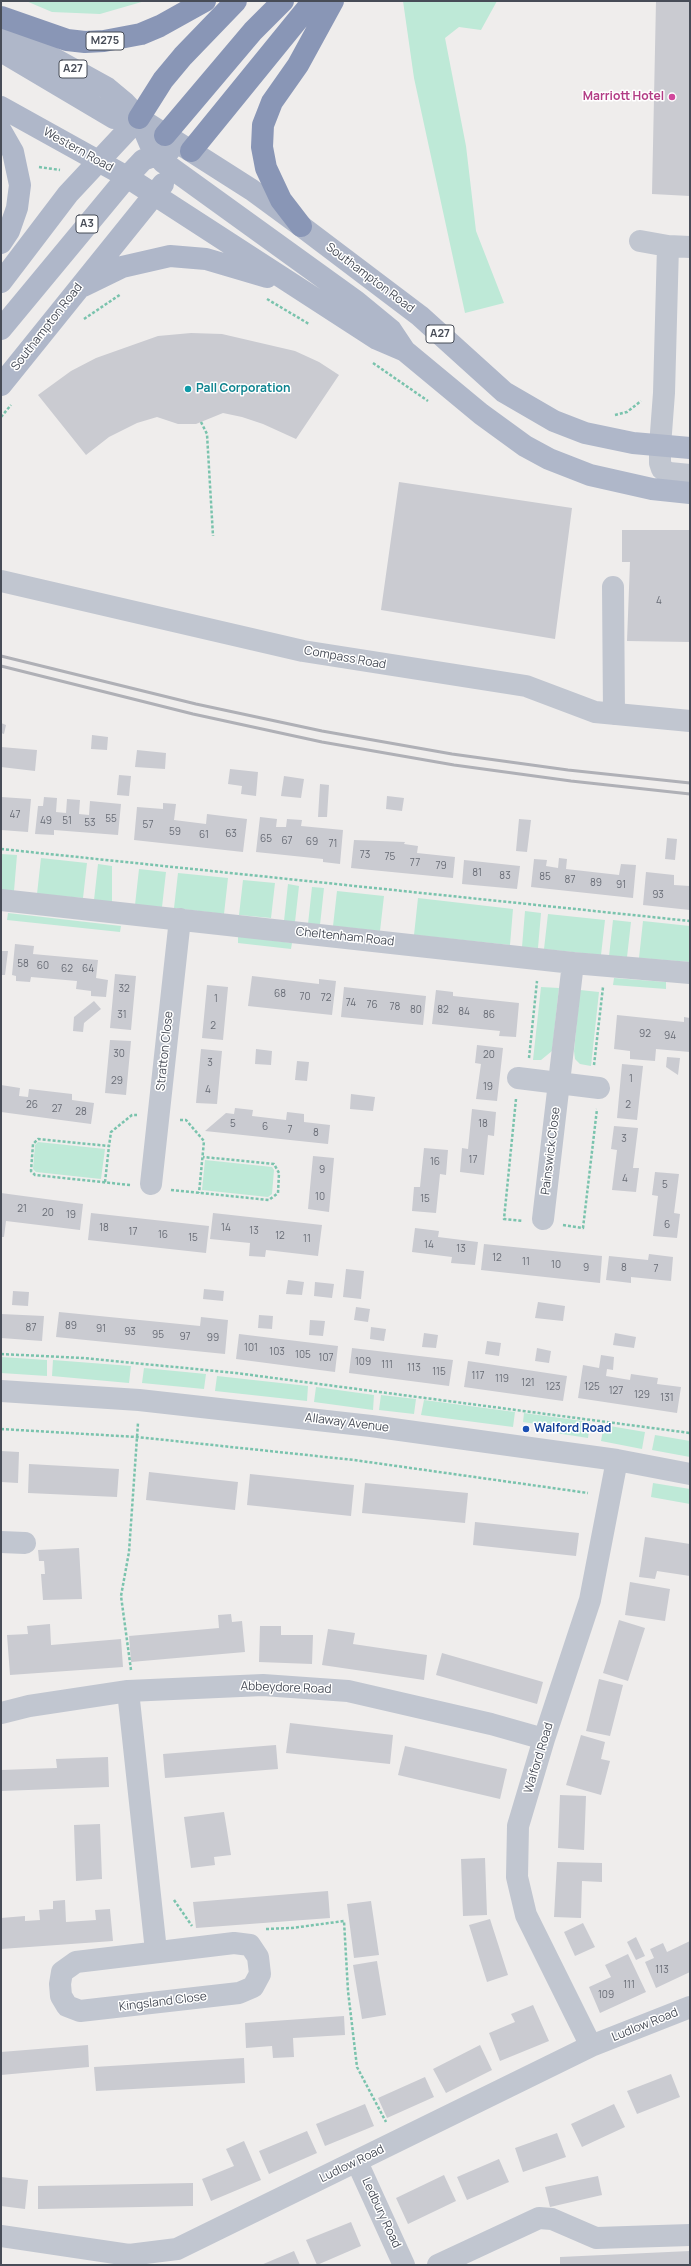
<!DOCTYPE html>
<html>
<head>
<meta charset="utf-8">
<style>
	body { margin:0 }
	#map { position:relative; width:691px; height:2266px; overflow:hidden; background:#efedec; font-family:Manrope,sans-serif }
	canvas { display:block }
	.frame { position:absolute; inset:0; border:2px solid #474c57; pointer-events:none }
</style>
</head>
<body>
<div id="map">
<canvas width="691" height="2266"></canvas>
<div class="frame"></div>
</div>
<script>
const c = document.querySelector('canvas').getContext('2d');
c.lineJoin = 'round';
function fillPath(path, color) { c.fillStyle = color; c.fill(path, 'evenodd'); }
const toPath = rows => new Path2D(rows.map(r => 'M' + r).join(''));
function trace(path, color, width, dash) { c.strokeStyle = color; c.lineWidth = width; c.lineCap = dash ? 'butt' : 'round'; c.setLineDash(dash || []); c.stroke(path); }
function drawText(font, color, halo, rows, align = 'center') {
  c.font = font + ' Manrope,sans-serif'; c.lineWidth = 3; c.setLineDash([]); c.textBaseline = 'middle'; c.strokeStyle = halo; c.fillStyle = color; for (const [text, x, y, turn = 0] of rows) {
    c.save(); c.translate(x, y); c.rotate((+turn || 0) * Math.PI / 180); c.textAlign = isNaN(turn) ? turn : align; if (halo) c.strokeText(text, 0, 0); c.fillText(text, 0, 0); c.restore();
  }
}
const green = toPath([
	[26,1,145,1,100,14,52,12],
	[403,1,497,1,481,30,459,27,445,38,466,146,476,231,504,303,465,313,414,78],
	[1,854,17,855,14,891,1,890],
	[41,858,87,863,83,898,37,894],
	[98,864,112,866,112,902,94,900],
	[139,869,166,872,162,907,135,905],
	[178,873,228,878,224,914,174,908],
	[243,880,275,883,271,918,239,915],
	[288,884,299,886,295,922,284,921],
	[312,887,324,888,320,925,308,924],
	[337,891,384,896,380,931,333,926],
	[418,898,513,909,510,945,414,935],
	[525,911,541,913,538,948,522,947],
	[8,913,121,926,120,932,7,920],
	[548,914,605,920,601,955,544,949],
	[613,920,631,922,627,957,609,956],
	[643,921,690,926,690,962,639,958],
	[238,936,292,943,291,949,238,943],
	[614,978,666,982,666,989,613,985],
	[541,987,559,988,552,1051,541,1060,533,1060],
	[580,990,599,992,591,1066,580,1064,575,1059,574,1051],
	[38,1142,105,1149,101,1179,36,1172,33,1169,35,1145],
	[205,1160,272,1167,274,1170,272,1194,268,1197,202,1190],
	[1,1357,47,1360,47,1376,1,1373],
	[53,1360,131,1366,129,1383,52,1376],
	[144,1368,206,1374,204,1389,142,1383],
	[217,1376,308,1386,307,1401,215,1391],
	[316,1387,374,1395,373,1410,314,1402],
	[381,1395,416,1399,414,1414,379,1410],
	[424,1400,515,1412,513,1427,421,1415],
	[524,1413,590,1422,588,1438,536,1430,536,1424,523,1422],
	[604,1425,645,1432,642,1449,601,1441],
	[655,1435,690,1441,690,1457,652,1450],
	[653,1483,690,1489,690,1504,651,1497]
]);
const building = toPath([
	[656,1,690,1,690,196,652,194],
	[191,333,222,334,295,351,319,362,339,375,296,439,263,424,242,417,223,413,196,424,178,424,157,417,137,423,109,437,86,455,38,395,71,371,96,358,158,336],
	[399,482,572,508,555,639,381,610],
	[622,530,690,530,690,642,627,641,630,562,622,562],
	[1,723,6,725,4,734,1,733],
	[92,735,108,737,107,750,91,749],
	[1,747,37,750,35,771,1,767],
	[137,750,166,753,165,769,135,767],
	[230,769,258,772,256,796,241,794,242,786,228,784],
	[119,775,131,776,129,796,117,795],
	[284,776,304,779,301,798,281,796],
	[320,784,329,785,327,817,318,817],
	[387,796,404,798,402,811,386,809],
	[1,797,31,799,28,832,1,830],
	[44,797,57,798,56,812,66,813,67,799,80,800,79,814,89,815,90,801,121,804,118,835,54,830,54,835,35,834,38,806,43,806],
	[163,803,176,804,174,820,206,824,207,814,247,819,243,852,134,840,137,807,163,809],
	[260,817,277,819,276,827,286,827,287,819,302,820,301,826,343,830,340,864,323,862,323,859,256,852],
	[519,819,531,820,527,852,516,851],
	[667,838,677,839,675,860,665,859],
	[354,840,405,842,404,844,418,846,417,853,455,857,453,878,351,868],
	[559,858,567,859,566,869,619,875,621,864,636,865,633,898,531,887,534,859,547,860,546,866,558,868],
	[464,860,520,866,517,889,462,884],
	[646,872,674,875,674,885,690,886,690,910,643,905],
	[15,944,34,946,33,954,98,960,96,978,108,980,106,997,91,996,91,991,76,989,77,981,31,977,30,982,16,981,16,976,12,975],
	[1,951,8,951,5,975,1,975],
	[115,974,136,976,131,1030,110,1028],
	[252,976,319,984,319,979,336,981,332,1015,248,1006],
	[207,985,228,987,223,1040,202,1038],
	[344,987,426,996,423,1025,341,1017],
	[436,990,453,992,453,996,519,1003,516,1037,499,1036,500,1031,432,1024],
	[94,1001,101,1009,84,1023,83,1032,73,1031,74,1017],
	[617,1015,684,1022,684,1017,690,1018,690,1052,656,1049,655,1061,630,1059,630,1051,614,1049],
	[110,1040,131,1041,126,1095,105,1093],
	[477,1045,503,1048,497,1101,476,1099,481,1064,475,1063],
	[201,1049,222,1051,217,1104,196,1103],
	[256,1049,272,1051,271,1065,255,1064],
	[667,1057,680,1058,678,1075,666,1067],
	[297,1061,309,1062,307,1081,295,1080],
	[622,1064,643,1066,637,1120,617,1118],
	[1,1085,20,1088,19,1096,28,1097,29,1089,72,1094,72,1100,94,1103,91,1124,1,1112],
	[351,1094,375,1097,373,1111,350,1109],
	[235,1108,253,1110,252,1116,286,1120,287,1112,304,1114,304,1122,330,1125,328,1144,205,1131,226,1113,234,1114],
	[472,1109,496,1112,494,1136,488,1135,484,1175,460,1172,462,1148,468,1149],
	[614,1126,638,1128,633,1168,639,1168,636,1192,612,1190,617,1150,611,1149],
	[424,1148,448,1150,446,1175,440,1174,436,1213,412,1211,414,1187,420,1187],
	[313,1156,334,1158,329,1212,308,1209],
	[655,1172,679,1174,674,1213,680,1214,677,1238,653,1236,658,1196,652,1195],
	[1,1193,83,1204,80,1230,6,1221,4,1237,1,1237],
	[91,1213,209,1226,206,1253,88,1240],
	[213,1213,322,1225,318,1256,266,1250,265,1257,249,1256,250,1243,210,1239],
	[415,1228,439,1231,438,1237,478,1242,475,1265,451,1263,452,1257,412,1252],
	[484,1244,602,1256,600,1283,481,1270],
	[649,1254,673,1257,671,1281,631,1277,631,1283,606,1280,609,1256,648,1260],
	[346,1269,364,1271,361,1299,343,1297],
	[288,1280,304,1282,302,1295,286,1294],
	[315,1282,334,1284,332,1298,314,1296],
	[204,1289,224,1291,223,1301,203,1299],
	[13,1291,29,1292,28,1306,12,1305],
	[538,1302,565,1306,563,1321,535,1318],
	[356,1307,370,1309,368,1322,354,1320],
	[59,1312,200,1326,201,1317,228,1320,225,1354,56,1337],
	[1,1314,44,1316,42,1341,1,1338],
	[259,1315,273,1316,272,1329,258,1328],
	[310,1320,325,1321,323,1336,309,1335],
	[371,1327,386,1329,384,1341,370,1339],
	[424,1333,438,1335,436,1348,422,1347],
	[615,1333,636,1337,634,1348,613,1345],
	[239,1334,338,1346,335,1372,236,1359],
	[487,1341,501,1343,499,1356,485,1354],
	[352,1348,453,1360,449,1386,349,1373],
	[537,1348,551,1351,549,1363,535,1361],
	[601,1355,614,1357,613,1370,607,1369,606,1376,630,1380,631,1374,658,1378,657,1384,681,1387,677,1413,578,1398,583,1365,599,1368],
	[468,1361,567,1376,563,1401,464,1387],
	[1,1451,19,1452,18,1483,1,1482],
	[29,1464,119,1469,117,1497,28,1493],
	[149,1472,238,1482,235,1510,146,1500],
	[250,1474,354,1485,351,1516,247,1505],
	[365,1483,468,1493,465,1523,362,1513],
	[475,1522,579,1533,576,1556,473,1545],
	[645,1537,690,1544,690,1576,657,1571,655,1579,639,1577],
	[79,1548,82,1599,43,1600,41,1574,45,1574,44,1561,39,1561,38,1550],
	[630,1582,670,1589,665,1621,625,1615],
	[231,1614,232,1622,242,1621,245,1652,131,1662,129,1636,219,1628,218,1615],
	[619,1620,645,1628,628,1681,603,1673],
	[50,1624,51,1645,121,1639,123,1667,10,1675,7,1635,28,1634,27,1626],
	[260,1626,281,1626,281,1635,313,1635,312,1664,259,1662],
	[328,1629,355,1633,353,1644,427,1655,424,1680,322,1665],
	[442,1653,543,1682,537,1704,436,1675],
	[599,1679,623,1685,610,1736,586,1731],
	[290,1723,393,1735,390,1764,286,1753],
	[581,1735,605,1742,601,1759,610,1761,601,1795,566,1785],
	[276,1745,278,1769,165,1778,163,1754],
	[405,1746,507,1769,500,1799,398,1775],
	[108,1757,109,1787,1,1791,1,1770,57,1768,56,1759],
	[560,1795,586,1796,584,1850,558,1848],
	[224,1812,231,1855,214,1857,215,1865,191,1868,184,1817],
	[100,1824,102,1879,76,1881,74,1825],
	[485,1858,487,1915,463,1916,461,1859],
	[557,1862,602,1863,602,1882,582,1881,581,1918,554,1917],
	[328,1891,330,1918,196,1928,193,1902],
	[65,1900,66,1922,96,1920,95,1910,110,1909,113,1941,1,1949,1,1918,25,1916,25,1921,40,1920,39,1910,53,1909,53,1901],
	[371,1901,379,1955,354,1958,347,1904],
	[490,1919,508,1975,487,1982,469,1925],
	[583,1923,595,1947,575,1956,564,1932],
	[636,1937,645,1956,636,1960,627,1942],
	[690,1941,690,1972,656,1988,645,1962,654,1958,650,1949,663,1943,667,1952],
	[628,1954,646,1992,600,2013,589,1987,611,1977,605,1965],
	[377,1961,386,2015,362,2019,353,1965],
	[533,2005,549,2041,500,2061,489,2033,515,2022,511,2014],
	[344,2016,345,2035,293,2038,294,2057,273,2058,272,2046,246,2048,245,2023],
	[88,2045,89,2067,1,2075,1,2052],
	[480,2045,492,2070,446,2093,433,2069],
	[244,2058,245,2083,96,2091,94,2067],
	[671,2074,680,2097,637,2114,627,2091],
	[425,2077,434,2097,387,2118,378,2098],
	[365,2104,374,2126,325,2146,316,2124],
	[614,2104,625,2127,582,2147,571,2124],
	[307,2131,317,2153,269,2174,259,2151],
	[557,2133,566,2157,523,2172,515,2148],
	[244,2141,261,2180,211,2201,202,2179,234,2166,226,2149],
	[499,2159,509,2182,467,2200,457,2177],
	[444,2175,456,2201,408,2224,396,2198],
	[598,2176,602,2195,550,2207,545,2187],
	[1,2177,28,2180,25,2209,1,2206],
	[193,2183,193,2206,38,2209,38,2186],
	[351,2222,361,2246,317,2265,306,2240],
	[294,2251,300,2265,261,2265],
	[690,2251,690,2265,560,2265,560,2257]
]);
const path = toPath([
	[39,167,60,170],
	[267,299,309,324],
	[84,319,121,294],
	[373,363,428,401],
	[615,415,627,412,641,401],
	[1,417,11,405],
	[201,422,207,434,213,536],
	[1,849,690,921],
	[529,1058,537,981],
	[594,1065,603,987],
	[516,1099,504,1219,523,1221],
	[180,1120,186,1120,204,1141,199,1193],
	[105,1182,109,1146],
	[130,1185,35,1175,31,1171,33,1144,38,1139,109,1146,111,1132,132,1115,137,1115],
	[171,1190,269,1200,278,1193,279,1173,274,1164,203,1157],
	[563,1225,583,1228,597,1109],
	[1,1354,83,1358,236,1373,690,1433],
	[1,1429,137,1437,354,1460,588,1493],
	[131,1670,121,1596,129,1552,138,1423],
	[174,1900,192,1926],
	[266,1929,292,1928,344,1921,348,1991,357,2067,386,2122]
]);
const minor = toPath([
	[640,241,668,246],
	[690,247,668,246,664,393,660,446,660,463,662,469,669,473,690,475],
	[1,581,303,651,526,686,595,712,690,721],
	[613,587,614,714],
	[1,900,573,963,690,973],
	[518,1078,599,1088],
	[151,1184,180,919],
	[543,1219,573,963],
	[1,1391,139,1400,371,1426,617,1460,690,1474],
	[1,1542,25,1543],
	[128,1691,156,1951],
	[1,1713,29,1706,128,1691,263,1685,348,1691,491,1724,544,1739],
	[234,1943,250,1945,258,1957,260,1974,253,1987,239,1993,80,2011,67,2006,61,1996,60,1984,62,1972,76,1962,234,1943],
	[591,2046,526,1915,517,1877,518,1826,544,1739,590,1600,617,1460],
	[357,2162,404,2265],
	[1,2236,129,2255,177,2249,591,2046,690,2007],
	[438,2265,539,2218,552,2219,596,2238,690,2235]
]);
const major = toPath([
	[1,27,11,35,107,88,125,103,139,118,252,190,301,226,420,316,504,392,554,421,585,433,633,443,690,448],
	[1,51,114,118,139,118],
	[1,107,127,177,377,339,405,351,481,414,525,446,549,459,590,475,652,489,690,493],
	[139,118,150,144,163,162,357,302,391,330,405,351],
	[1,131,13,152,20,185,17,208,9,231,1,243],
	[1,282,68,194,139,118],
	[83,286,122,267,170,256,206,259,267,277],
	[1,329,127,177,143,160,170,150],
	[1,385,163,184]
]);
const highway = toPath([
	[1,17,67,40,85,42,104,41,141,34,160,26,205,1],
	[139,118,163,80,183,56,236,1],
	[165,135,253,31,283,1],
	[191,151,313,1],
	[301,226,281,200,266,168,262,147,263,125,272,102,298,65,333,1]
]);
const rail = toPath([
	[1,656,196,704,322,731,452,754,568,770,690,783],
	[1,666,193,714,322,742,454,765,571,781,690,794]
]);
const markers = [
	[672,97,4,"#d1479c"],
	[188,389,4,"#0f9aa8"],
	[526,1429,4,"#1a4fb4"]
];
const numberNames = [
	["4",659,601],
	["47",15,815],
	["55",111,819],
	["49",46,821],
	["51",67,821],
	["53",90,823],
	["57",148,825],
	["59",175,832],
	["63",231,834],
	["61",204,835],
	["65",266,839],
	["67",287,841],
	["69",312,842],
	["71",333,844],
	["73",365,855],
	["75",390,857],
	["77",415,863],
	["79",441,866],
	["81",477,873],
	["83",505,876],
	["85",545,877],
	["87",570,880],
	["89",596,883],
	["91",621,885],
	["93",658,895],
	["58",23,964],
	["60",43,966],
	["62",67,969],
	["64",88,969],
	["32",124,989],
	["68",280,994],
	["70",305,997],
	["72",326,998],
	["1",216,999],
	["74",351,1003],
	["76",372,1005],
	["78",395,1007],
	["80",416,1010],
	["82",443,1010],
	["84",464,1012],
	["31",122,1015],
	["86",489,1015],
	["2",213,1026],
	["92",645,1034],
	["94",670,1036],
	["30",119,1054],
	["20",489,1055],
	["3",210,1063],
	["1",631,1079],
	["29",117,1081],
	["19",488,1087],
	["4",208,1090],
	["26",32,1105],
	["2",628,1105],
	["27",57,1109],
	["28",81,1112],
	["5",233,1124],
	["18",483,1124],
	["6",265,1127],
	["7",290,1130],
	["8",316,1133],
	["3",624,1139],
	["17",473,1160],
	["16",435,1162],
	["9",322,1170],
	["4",625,1179],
	["5",665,1185],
	["10",320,1197],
	["15",425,1199],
	["21",22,1209],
	["20",48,1213],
	["19",71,1215],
	["6",667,1225],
	["18",104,1228],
	["14",226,1228],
	["13",254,1231],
	["17",133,1232],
	["16",163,1235],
	["12",280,1236],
	["15",193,1238],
	["11",307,1239],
	["14",429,1245],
	["13",461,1249],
	["12",497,1258],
	["11",526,1262],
	["10",556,1265],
	["9",586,1268],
	["8",624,1268],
	["7",656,1269],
	["89",71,1326],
	["87",31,1328],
	["91",101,1329],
	["93",130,1332],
	["95",158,1335],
	["97",185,1337],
	["99",213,1338],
	["101",251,1348],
	["103",277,1352],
	["105",303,1355],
	["107",326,1358],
	["109",363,1362],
	["111",387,1365],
	["113",414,1368],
	["115",439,1372],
	["117",478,1376],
	["119",502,1379],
	["121",528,1383],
	["123",553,1387],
	["125",592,1387],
	["127",616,1391],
	["129",642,1395],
	["131",667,1398],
	["113",662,1970],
	["111",629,1985],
	["109",606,1995]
];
const shields = [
	[105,41,38],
	[73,69,28],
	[87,224,22],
	[440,334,28]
];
const shieldNames = [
	["M275",105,41],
	["A27",73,69],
	["A3",87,224],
	["A27",440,334]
];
const hotelNames = [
	["Marriott Hotel",664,97]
];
const streetNames = [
	["Western Road",78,150,29],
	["Southampton Road",370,278,37],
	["Southampton Road",47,327,-52],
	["Compass Road",345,658,10],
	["Cheltenham Road",345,937,6],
	["Stratton Close",165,1051,-84],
	["Painswick Close",551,1151,-83],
	["Allaway Avenue",347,1423,7],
	["Abbeydore Road",286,1688,2],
	["Walford Road",539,1758,-73],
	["Kingsland Close",163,2002,-7],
	["Ludlow Road",645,2025,-22],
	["Ludlow Road",352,2164,-26],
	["Ledbury Road",381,2213,65]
];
const cultureNames = [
	["Pall Corporation",196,389]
];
const transitNames = [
	["Walford Road",534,1429]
];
fillPath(green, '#bee9d7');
fillPath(building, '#cacbd1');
trace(path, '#7ac3ad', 2.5, [3, 2]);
trace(minor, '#c1c6d0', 22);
trace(major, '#afb7c9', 22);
trace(highway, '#8996b6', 22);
trace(rail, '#afb0b6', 3);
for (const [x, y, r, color] of markers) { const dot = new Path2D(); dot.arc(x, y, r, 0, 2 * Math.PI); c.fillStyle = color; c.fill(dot); trace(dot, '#fff', 1.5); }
drawText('10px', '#686c76', null, numberNames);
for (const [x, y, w] of shields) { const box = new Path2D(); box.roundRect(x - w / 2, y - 9, w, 18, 3); c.fillStyle = '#fff'; c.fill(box); trace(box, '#474c57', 1); }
drawText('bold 11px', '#474c57', null, shieldNames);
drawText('bold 12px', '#b23c85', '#fff', hotelNames, 'right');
drawText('12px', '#474c57', '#fff', streetNames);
drawText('bold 12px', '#0d838f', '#fff', cultureNames, 'left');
drawText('bold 12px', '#164399', '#fff', transitNames, 'left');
</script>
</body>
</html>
